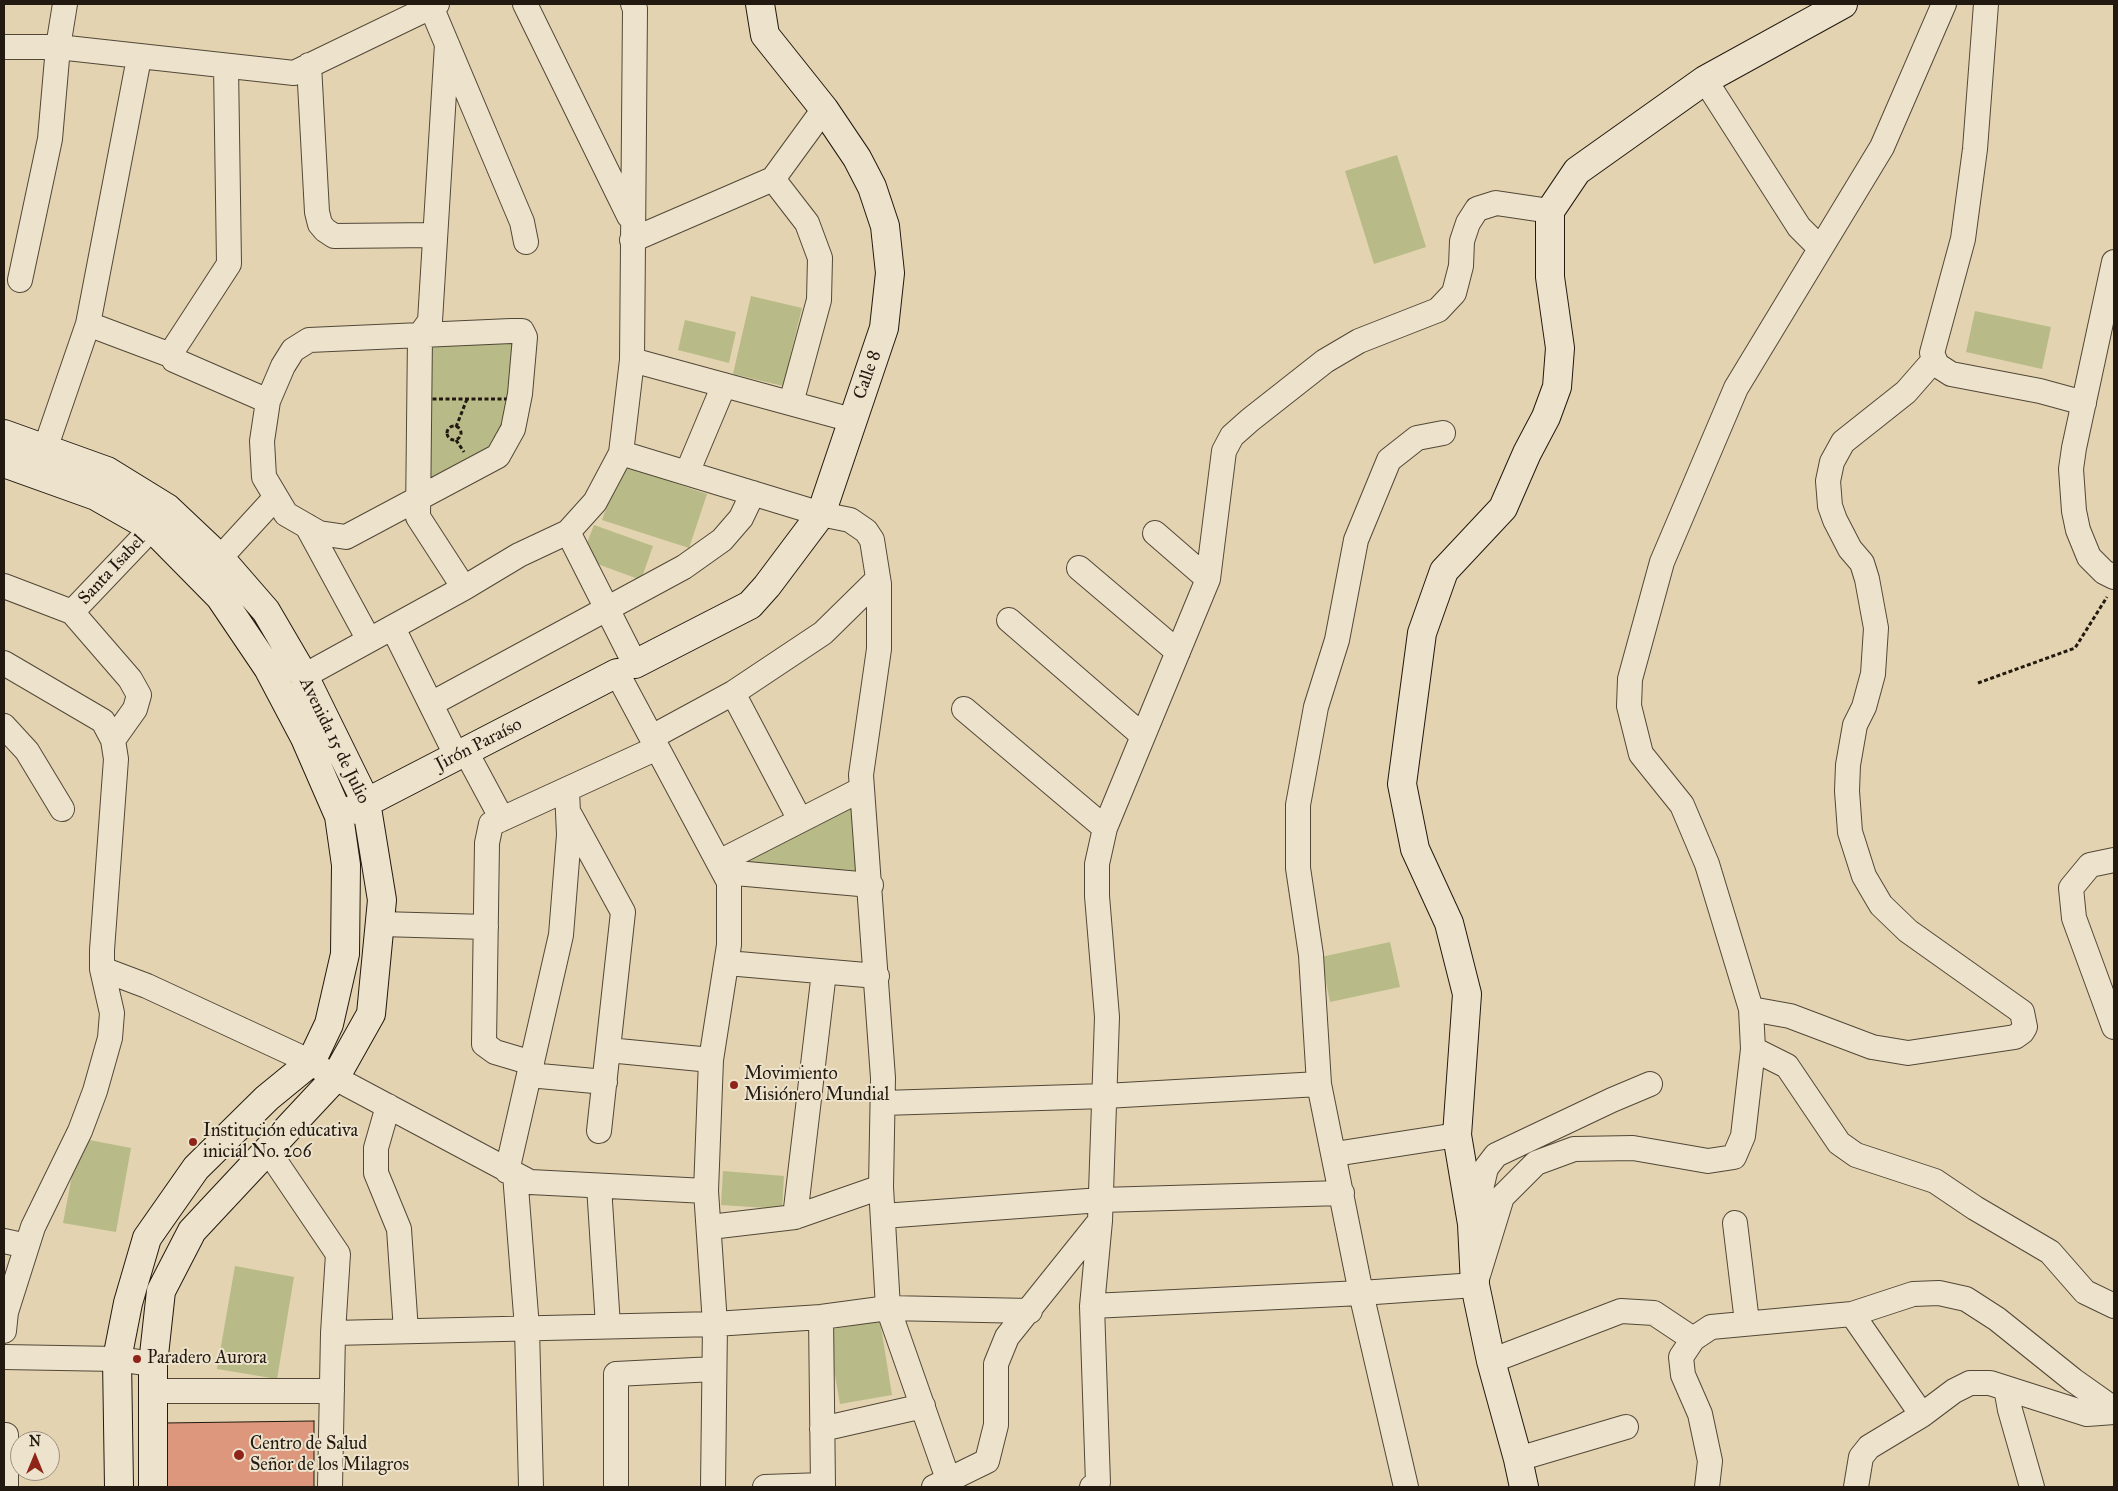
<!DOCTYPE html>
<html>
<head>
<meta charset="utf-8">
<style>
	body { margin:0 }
	#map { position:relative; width:2118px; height:1491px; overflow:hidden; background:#e3d3b0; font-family:"IM FELL Great Primer",serif }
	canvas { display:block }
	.frame { position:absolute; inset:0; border:5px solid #221a10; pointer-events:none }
	.north { position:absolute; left:10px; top:1431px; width:50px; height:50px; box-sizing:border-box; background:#ede2cc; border:1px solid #9c9281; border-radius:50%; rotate:0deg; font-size:14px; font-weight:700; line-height:20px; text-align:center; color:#221a10 }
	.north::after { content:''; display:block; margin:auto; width:18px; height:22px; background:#8f2418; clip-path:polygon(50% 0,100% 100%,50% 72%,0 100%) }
</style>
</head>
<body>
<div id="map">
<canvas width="2118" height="1491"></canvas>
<div class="frame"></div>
<div class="north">N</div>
</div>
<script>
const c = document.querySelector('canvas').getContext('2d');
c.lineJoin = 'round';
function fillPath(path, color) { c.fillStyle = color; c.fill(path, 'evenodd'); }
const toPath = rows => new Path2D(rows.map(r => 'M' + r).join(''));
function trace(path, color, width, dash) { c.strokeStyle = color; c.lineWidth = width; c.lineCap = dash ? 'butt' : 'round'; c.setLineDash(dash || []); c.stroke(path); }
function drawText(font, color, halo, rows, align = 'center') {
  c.font = font + ' "IM FELL Great Primer",serif'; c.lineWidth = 4; c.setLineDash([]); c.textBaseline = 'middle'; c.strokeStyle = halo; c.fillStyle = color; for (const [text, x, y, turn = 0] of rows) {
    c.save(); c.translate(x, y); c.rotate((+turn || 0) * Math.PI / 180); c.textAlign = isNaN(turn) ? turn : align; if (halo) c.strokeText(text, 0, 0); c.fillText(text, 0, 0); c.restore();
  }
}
const green = toPath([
	[1397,155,1426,247,1374,264,1345,171],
	[751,296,802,308,783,386,733,374],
	[1975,311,2051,327,2042,369,1966,352],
	[685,320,736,332,729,363,678,350],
	[425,339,518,343,510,418,487,458,424,482],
	[621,465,707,494,689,548,602,520],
	[594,525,653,546,641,580,581,558],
	[850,806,855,807,859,873,743,863],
	[1390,942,1400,987,1330,1002,1321,957],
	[79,1138,131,1148,116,1232,63,1223],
	[723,1171,784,1176,782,1209,721,1205],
	[235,1266,294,1277,277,1379,217,1369],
	[880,1321,892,1395,840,1404,827,1330]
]);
const building = toPath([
	[314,1421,314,1487,165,1487,164,1423,314,1421]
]);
const path = toPath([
	[426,399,510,399,506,418,492,447,477,459,432,479,428,479,426,399],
	'447 433a7 7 0 1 1 14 0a7 7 0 1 1-14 0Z',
	[456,427,467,399],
	[456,440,464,452],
	[1978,683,2075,648,2107,597]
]);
const street = toPath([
	[430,4,522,222,526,242],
	[525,4,629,216],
	[1986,4,1975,149,1963,239,1932,353,1937,365,1951,374,2040,391,2084,403],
	[447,44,430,321,420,335,418,517,464,588],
	[4,47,58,47,294,73,437,4],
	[309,65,317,212,320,224,325,230,334,236,435,235],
	[1705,80,1799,227,1820,248],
	[632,240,773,179],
	[2114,262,2074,448,2071,469,2074,511,2078,530,2089,557,2104,572,2114,577],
	[20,280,50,139,58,47,65,4],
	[88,324,173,356,174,360,268,401],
	[511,331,522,331,525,337,520,394,513,429,498,456,346,537,319,533,286,514,264,477,262,441,268,401,283,366,293,350,309,340,511,331],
	[173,356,173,350,229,264,226,66],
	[632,360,852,420],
	[791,403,819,300,820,258,807,223,773,179,824,109],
	[45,449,88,324,139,58],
	[621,453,821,514,850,520,866,531,872,540,879,584,879,649,861,775,883,1078,881,1187,888,1308,948,1479],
	[687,473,724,385],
	[307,526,369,640],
	[568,532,635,664,617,673,729,882,729,945,711,1060,706,1191,715,1324,713,1487],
	[1155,533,1208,579],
	[220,558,276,497],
	[1079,568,1178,652],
	[4,586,72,612,130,679,139,695,135,709,113,740],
	[72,612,152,528],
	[1009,620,1143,736],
	[393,628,457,757],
	[4,663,103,721,113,740,116,759,102,950,102,969,112,1013,110,1038,95,1091,80,1131,33,1227,6,1312,4,1331],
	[304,676,464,588,519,555,568,532,595,502,621,453,632,360,635,9,633,4],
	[733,693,800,820],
	[431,704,684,567,722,540,741,518,753,493],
	[964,709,1105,828],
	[4,726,27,751,62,809],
	[652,737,733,693,823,633,878,579],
	[466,752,502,819],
	[570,815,623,912,599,1131],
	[2114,860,2090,865,2071,888,2074,918,2114,1027],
	[719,862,862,789],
	[724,872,871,885],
	[381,924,486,927],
	[727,963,877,976],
	[102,969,147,986,311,1062,335,1078,530,1182,706,1191],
	[1751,1009,1790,1016,1872,1047,1908,1053,2015,1037,2022,1032,2025,1027,2022,1012,1908,931,1881,905,1864,876,1850,832,1847,791,1848,765,1855,725,1864,707,1873,674,1876,628,1867,579,1862,563,1850,549,1835,520,1830,506,1828,481,1832,462,1843,442,1906,392,1934,360],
	[1753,1049,1787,1066,1839,1143,1856,1155,1935,1181,1975,1208,2050,1252,2085,1292,2114,1306],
	[608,1050,711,1060],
	[532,1063,495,1052,484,1044,487,843,491,824,657,748],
	[529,1075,605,1082],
	[883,1103,1105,1096,1319,1084],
	[388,1106,376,1148,376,1173,399,1229,406,1331],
	[267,1149,338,1254,333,1333,330,1487],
	[1335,1154,1457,1135],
	[507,1171,561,935,569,835,567,790],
	[515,1174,527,1328,531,1487],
	[599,1186,608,1326],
	[883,1216,1101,1200,1342,1193],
	[795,1217,824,972],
	[1473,1223,1486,1168,1496,1155,1612,1100,1650,1084],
	[1735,1223,1747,1322],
	[710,1227,795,1217,881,1187],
	[4,1241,27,1246],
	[1092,1306,1361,1293,1475,1285,1502,1197,1536,1163,1574,1149,1633,1148,1708,1161,1734,1157,1743,1136,1753,1049,1751,1009,1707,864,1682,805,1641,754,1629,706,1630,679,1662,562,1736,388,1882,147,1944,4],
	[1852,1314,1922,1415],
	[821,1317,823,1487],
	[333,1333,715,1324,821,1317,888,1308,1030,1311],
	[4,1357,117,1359,153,1364],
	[1491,1361,1621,1311,1654,1313,1693,1339],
	[2006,1388,2010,1410,2032,1487],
	[153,1391,332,1391],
	[822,1429,923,1406],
	[4,1435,6,1435,6,1487],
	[1518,1459,1626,1427],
	[616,1487,616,1374,714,1369],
	[765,1487,823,1485],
	[934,1487,987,1461,996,1425,996,1364,1007,1337,1100,1221,1107,1017,1097,896,1097,864,1105,828,1208,579,1224,451,1232,436,1250,420,1325,361,1359,341,1438,310,1454,293,1461,266,1462,241,1468,223,1477,209,1496,203,1550,211],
	[1092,1487,1098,1483,1092,1306,1100,1221],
	[1406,1487,1361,1293,1319,1084,1311,955,1298,868,1298,805,1316,707,1337,640,1356,540,1389,460,1417,438,1443,433],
	[1707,1487,1710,1461,1700,1414,1683,1375,1681,1357,1693,1339,1711,1327,1852,1314,1913,1294,1939,1293,1966,1299,1997,1319,2073,1380,2114,1409],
	[1856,1487,1861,1457,1869,1447,1922,1415,1954,1391,1970,1383,1990,1383,2087,1414,2114,1412]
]);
const secondary = toPath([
	[4,434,107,471,167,508,220,558,266,611,304,676,366,802,382,900,371,1014,335,1078,192,1231,161,1291,153,1364,153,1487],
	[4,463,96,496,152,528,220,597,268,668,305,738,339,816,346,865,345,954,329,1024,311,1062,267,1098,196,1168,147,1238,128,1303,117,1359,119,1487],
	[635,664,750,605,767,586,821,514,884,328,890,273,885,226,872,187,857,158,824,109,765,35,760,4],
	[352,810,617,673],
	[1524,1487,1518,1459,1491,1361,1475,1285,1472,1224,1457,1135,1467,994,1449,923,1415,849,1402,784,1422,633,1444,571,1503,508,1527,453,1546,417,1557,387,1560,348,1550,277,1550,211,1577,171,1705,80,1843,4]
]);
const markers = [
	[734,1085,5,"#8f2418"],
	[193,1142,5,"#8f2418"],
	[137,1359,5,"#8f2418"],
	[239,1455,6,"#8f2418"]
];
const streetNames = [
	["Calle 8",868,375,-71],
	["Santa Isabel",112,570,-47],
	["Avenida 15 de Julio",334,741,64],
	["Jirón Paraíso",479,745,-27]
];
const poiNames = [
	["Movimiento",744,1075],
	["Misiónero Mundial",744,1096],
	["Institución educativa",203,1132],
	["inicial No. 206",203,1153],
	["Paradero Aurora",147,1359],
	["Centro de Salud",250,1445],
	["Señor de los Milagros",250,1466]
];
fillPath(green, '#b8bb88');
fillPath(building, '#dc977c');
trace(building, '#221a10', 1);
trace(street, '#524838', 26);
trace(secondary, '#221a10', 30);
trace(path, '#221a10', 3, [4, 2.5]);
trace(street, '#ede2cc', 24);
trace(secondary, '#ede2cc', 28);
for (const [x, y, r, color] of markers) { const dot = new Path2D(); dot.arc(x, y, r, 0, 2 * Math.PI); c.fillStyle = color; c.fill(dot); trace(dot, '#ede2cc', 2); }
drawText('18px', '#221a10', '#ede2cc', streetNames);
drawText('18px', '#221a10', '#ede2cc', poiNames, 'left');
</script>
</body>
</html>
